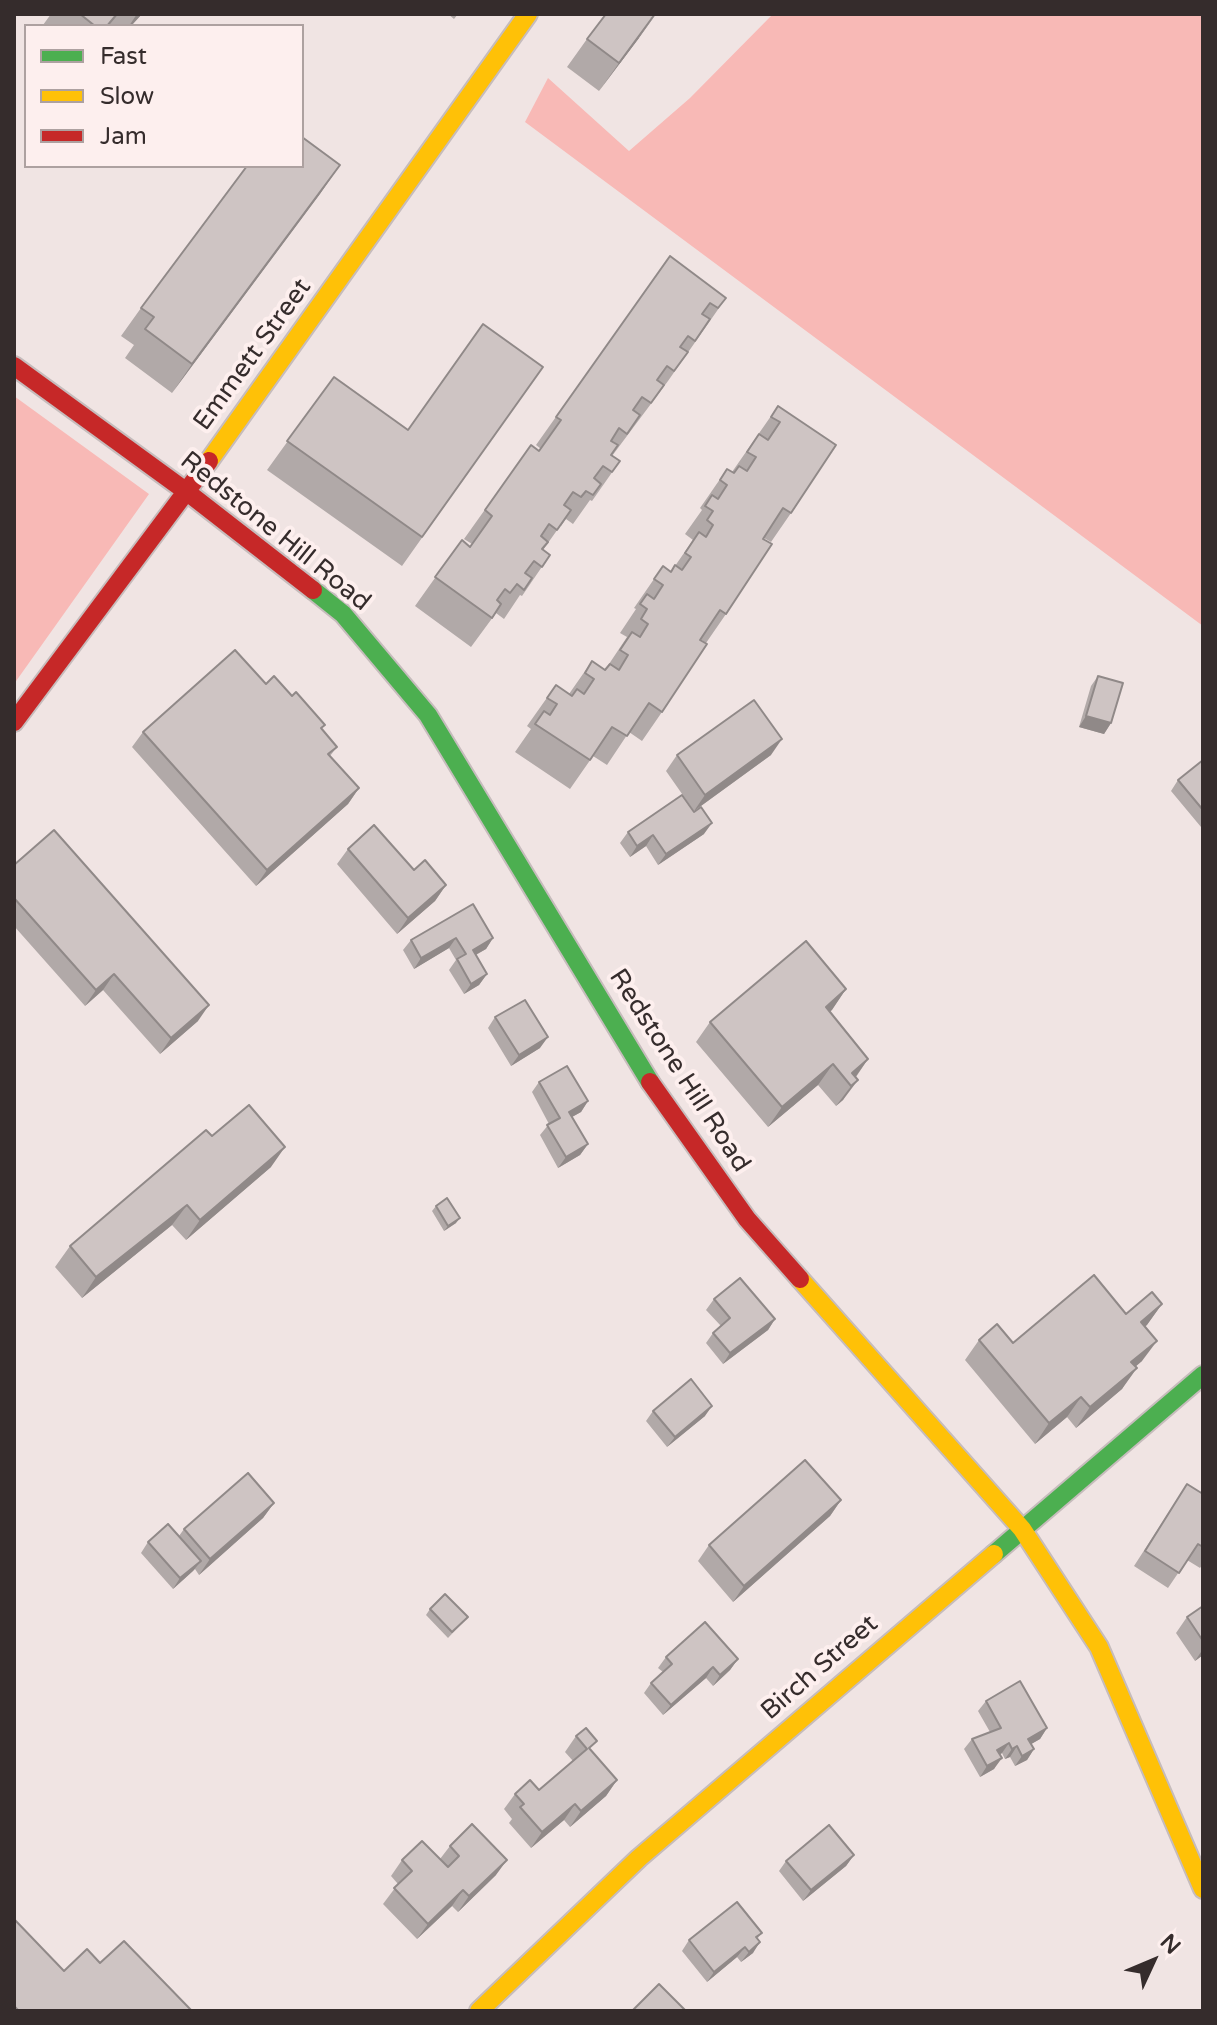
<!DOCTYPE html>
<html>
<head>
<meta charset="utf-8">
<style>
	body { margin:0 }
	#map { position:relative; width:1217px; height:2025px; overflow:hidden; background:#f0e4e3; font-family:"Varela Round",sans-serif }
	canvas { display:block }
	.frame { position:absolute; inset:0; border:16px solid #352c2c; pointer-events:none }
	.legend { position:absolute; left:24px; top:24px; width:280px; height:144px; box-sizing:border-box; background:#fdefee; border:2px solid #ada1a0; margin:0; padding:10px 14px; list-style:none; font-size:24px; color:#352c2c }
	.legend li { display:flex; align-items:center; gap:16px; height:40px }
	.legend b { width:40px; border:2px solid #ada1a0 }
	.north { position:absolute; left:1113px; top:1921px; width:80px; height:80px; -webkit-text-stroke:6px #fdefee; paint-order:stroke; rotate:46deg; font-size:22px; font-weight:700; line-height:32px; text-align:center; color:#352c2c }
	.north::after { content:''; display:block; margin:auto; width:28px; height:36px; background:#352c2c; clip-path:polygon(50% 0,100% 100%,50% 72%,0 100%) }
</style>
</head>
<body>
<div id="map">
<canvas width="1217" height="2025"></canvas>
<div class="frame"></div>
<ul class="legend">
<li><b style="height:10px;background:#4caf50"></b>Fast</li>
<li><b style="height:10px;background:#ffc107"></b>Slow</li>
<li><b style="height:10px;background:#c62828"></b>Jam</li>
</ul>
<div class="north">N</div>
</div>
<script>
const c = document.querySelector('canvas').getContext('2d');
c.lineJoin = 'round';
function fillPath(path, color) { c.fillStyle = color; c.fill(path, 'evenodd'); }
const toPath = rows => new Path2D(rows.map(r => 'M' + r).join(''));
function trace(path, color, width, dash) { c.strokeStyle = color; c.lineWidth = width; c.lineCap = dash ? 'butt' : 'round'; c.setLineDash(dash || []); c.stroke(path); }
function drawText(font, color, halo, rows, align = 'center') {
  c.font = font + ' "Varela Round",sans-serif'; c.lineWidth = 8; c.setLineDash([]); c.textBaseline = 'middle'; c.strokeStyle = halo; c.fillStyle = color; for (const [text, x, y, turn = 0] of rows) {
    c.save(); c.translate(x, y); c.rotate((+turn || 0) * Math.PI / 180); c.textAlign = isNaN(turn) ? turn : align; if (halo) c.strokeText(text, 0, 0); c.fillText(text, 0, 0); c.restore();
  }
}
const forest = toPath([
	[773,14,1203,14,1203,626,525,122,548,78,629,151,690,98],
	[14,396,149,494,14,684]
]);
const fast = toPath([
	[313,590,343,614,428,715,650,1082],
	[994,1554,1203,1375]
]);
const slow = toPath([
	[209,461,528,14],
	[800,1279,1022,1529,1099,1647,1203,1889],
	[479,2011,639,1858,994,1554]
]);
const jam = toPath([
	[14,366,187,492,313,590],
	[14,722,209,461],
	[650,1082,747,1219,800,1279]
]);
const wall = toPath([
	[51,14,142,14,131,26,44,26,43,25],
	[448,14,458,14,454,19],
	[639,38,599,91,567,67,587,39],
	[340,165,172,393,125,358,134,345,121,336,141,308],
	[670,256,726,298,668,381,612,456,620,461,592,501,590,500,573,524,566,519,561,526,560,526,543,550,550,555,522,596,520,595,504,619,496,613,471,647,415,606,462,540,470,547,472,544,464,539,531,445,539,451,541,449,536,445],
	[543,367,402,566,267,470,334,377,408,430],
	[778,406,791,513,771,542,764,538,726,614,706,643,700,639,662,712,642,741,629,732,607,765,593,756,570,789,515,752,531,729,527,726,556,685,569,694,592,661,605,670,627,637,620,633,636,609,634,608,663,566,671,572,675,566,693,540,685,534,702,510,700,508,707,498,727,469,732,472],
	[1098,676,1111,723,1104,734,1079,727,1091,686],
	[266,684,322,729,337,747,330,756,359,788,348,804,256,886,132,747,143,732],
	[677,755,771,755,694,811,666,771],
	[1203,760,1203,826,1201,827,1171,791,1178,780],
	[628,832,704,834,658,865,646,846,630,857,620,843],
	[348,849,414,870,446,885,435,901,397,934,337,864],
	[14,865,198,1021,160,1054,103,990,85,1006,14,926],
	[473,904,493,938,486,949,476,955,487,974,479,985,464,994,449,970,456,960,449,948,414,969,403,950,411,940],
	[846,989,830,1012,868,1059,856,1077,843,1100,836,1106,818,1085,768,1127,696,1042,710,1022],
	[495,1017,540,1048,511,1066,488,1028],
	[539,1082,588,1101,581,1112,572,1117,588,1144,580,1155,558,1168,540,1135,549,1124,532,1092],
	[212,1136,271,1167,186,1240,172,1225,82,1298,55,1267,70,1246],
	[436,1206,456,1223,444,1231,432,1211],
	[714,1299,775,1319,768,1330,723,1364,706,1343,713,1333,721,1326,706,1310],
	[1162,1304,1145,1327,1142,1361,1135,1367,1122,1389,1076,1428,1067,1417,1035,1444,965,1360,979,1340,1013,1343],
	[653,1411,705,1416,667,1447,646,1421],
	[1187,1484,1203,1494,1203,1564,1200,1568,1187,1560,1168,1588,1134,1566],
	[841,1500,830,1516,733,1602,698,1561,709,1545],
	[274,1503,263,1518,199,1575,195,1569,173,1589,141,1553,148,1542,179,1536,184,1529],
	[1203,1606,1203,1655,1195,1661,1176,1633,1187,1617],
	[430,1609,468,1617,448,1638,426,1615],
	[666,1657,738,1659,730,1670,713,1686,706,1678,663,1715,644,1693,651,1683,663,1672,658,1668],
	[986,1701,1047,1728,1040,1739,1031,1744,1034,1749,1027,1760,1015,1766,1010,1757,1005,1759,1002,1753,1000,1755,994,1769,980,1777,964,1749,972,1739,990,1732,978,1711],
	[576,1736,591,1750,617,1780,606,1796,570,1827,564,1820,531,1848,509,1823,512,1819,504,1809,515,1794,539,1790,573,1761,565,1752],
	[450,1846,496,1875,458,1912,452,1906,417,1939,383,1904,398,1884,391,1876,402,1860,440,1859],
	[854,1855,846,1866,803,1901,779,1871,786,1861],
	[762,1933,757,1939,753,1953,741,1962,737,1957,707,1982,682,1951,689,1940]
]);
const shadedWall = toPath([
	[137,14,142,14,131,26,129,26],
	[656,14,639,38,599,91,619,63],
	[340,165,320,194,172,393,192,364],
	[1086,716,1111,723,1104,734,1079,727],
	[782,739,771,755,694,811,705,795],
	[359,788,348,804,256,886,267,870],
	[712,823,704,834,658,865,666,854],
	[653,835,646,846,630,857,637,846],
	[446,885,435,901,397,934,408,918],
	[456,938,449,948,414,969,421,958],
	[493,938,486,949,466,960,473,950],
	[114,974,103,990,85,1006,96,990],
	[487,974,479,985,464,994,471,984],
	[846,989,832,1010,811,1028,826,1007],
	[209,1005,198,1021,160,1054,171,1038],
	[548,1037,540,1048,511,1066,519,1055],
	[868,1059,854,1079,852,1073],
	[833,1064,818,1085,768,1127,782,1107],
	[858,1080,843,1100,836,1106,851,1086],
	[588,1101,581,1112,561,1123,569,1112],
	[588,1144,580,1155,558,1168,566,1157],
	[285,1147,271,1167,186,1240,200,1220],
	[187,1205,172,1225,82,1298,96,1277],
	[460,1218,456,1223,444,1231,448,1226],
	[1162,1304,1147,1325,1126,1342,1141,1322],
	[775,1319,768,1330,723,1364,730,1353],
	[1157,1341,1142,1361,1117,1382,1131,1362],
	[1137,1368,1122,1389,1076,1428,1090,1407],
	[1081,1397,1067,1417,1035,1444,1049,1423],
	[712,1406,705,1416,667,1447,675,1437],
	[841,1500,830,1516,733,1602,744,1586],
	[274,1503,263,1518,199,1575,210,1559],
	[201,1561,193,1571,173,1589,180,1578],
	[1203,1649,1203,1655,1195,1661],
	[738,1659,730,1670,713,1686,720,1675],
	[713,1667,706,1678,663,1715,671,1705],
	[1047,1728,1040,1739,1021,1750,1028,1739],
	[1009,1743,1002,1753,989,1760,997,1750],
	[1017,1746,1010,1757,1005,1759,1012,1749],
	[1034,1749,1027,1760,1015,1766,1022,1756],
	[1002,1758,994,1769,980,1777,987,1766],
	[617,1780,606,1796,570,1827,581,1811],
	[575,1804,564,1820,531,1848,542,1832],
	[854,1855,846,1866,803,1901,811,1890],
	[507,1860,496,1875,458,1912,469,1896],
	[463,1890,452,1906,417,1939,428,1924],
	[760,1942,753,1953,741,1962,749,1952],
	[745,1947,737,1957,707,1982,714,1972]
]);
const building = toPath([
	[80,14,117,14,107,26,95,26,80,14],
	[606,14,655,14,619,63,587,39,606,14],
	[302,137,340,165,192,364,145,329,154,317,141,308,247,166,302,166,302,137],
	[670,256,726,298,718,308,710,303,702,314,710,319,695,341,688,336,680,347,688,352,674,371,667,366,657,380,664,385,651,403,642,397,633,410,640,415,627,434,619,428,611,441,618,445,611,455,620,461,612,472,603,466,594,478,601,484,593,495,586,491,581,497,573,492,564,505,571,510,557,530,549,524,541,536,548,542,542,549,550,555,542,567,534,561,525,573,532,578,524,590,517,584,510,593,505,589,497,600,501,604,492,618,435,577,462,540,470,547,492,516,485,510,531,445,539,451,561,420,556,417,670,256],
	[483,324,543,367,422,537,287,441,334,377,408,430,483,324],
	[778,406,836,445,791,513,783,508,763,539,772,544,726,614,720,610,700,640,707,644,662,712,649,703,627,736,612,727,590,760,535,724,544,711,550,715,557,704,547,698,556,685,572,696,577,689,584,694,594,679,585,673,592,661,605,670,610,664,619,670,628,655,620,650,632,632,640,637,648,624,641,619,647,609,640,604,647,594,654,599,663,585,654,579,663,566,671,572,675,565,682,570,691,557,685,553,699,532,706,537,713,525,707,520,713,511,705,506,712,495,718,499,727,485,720,480,727,469,734,473,739,466,747,471,756,457,747,452,759,434,768,440,780,422,771,417,778,406],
	[235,650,266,684,274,676,292,696,296,692,325,725,321,728,337,747,328,754,359,788,267,870,143,732,235,650],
	[1098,676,1123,683,1111,723,1086,716,1098,676],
	[754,700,782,739,705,795,677,755,754,700],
	[1203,760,1203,810,1178,780,1203,760],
	[682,795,694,812,701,807,712,823,666,854,653,835,637,846,628,832,682,795],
	[374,825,414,870,425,860,446,885,408,918,348,849,374,825],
	[54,830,209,1005,171,1038,114,974,96,990,14,898,14,865,54,830],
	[473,904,493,938,473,950,487,974,471,984,457,959,466,954,456,938,421,958,411,940,473,904],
	[806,941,846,989,826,1007,868,1059,852,1073,858,1080,851,1086,833,1064,782,1107,710,1022,806,941],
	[525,1000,548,1037,519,1055,495,1017,525,1000],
	[567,1066,588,1101,569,1112,588,1144,566,1157,547,1125,560,1118,539,1082,567,1066],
	[249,1105,285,1147,200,1220,187,1205,96,1277,70,1246,206,1130,212,1136,249,1105],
	[447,1198,460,1218,448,1226,436,1206,447,1198],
	[1094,1275,1126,1314,1152,1292,1162,1304,1141,1322,1157,1341,1131,1362,1137,1368,1090,1407,1081,1397,1049,1423,979,1340,997,1324,1013,1343,1094,1275],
	[740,1278,775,1319,730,1353,713,1333,730,1318,714,1299,740,1278],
	[691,1379,712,1406,675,1437,653,1411,691,1379],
	[805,1460,841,1500,744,1586,709,1545,805,1460],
	[248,1473,274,1503,210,1559,184,1529,248,1473],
	[1187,1484,1203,1494,1203,1547,1198,1544,1179,1573,1145,1551,1187,1484],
	[168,1524,201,1561,180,1578,148,1542,168,1524],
	[445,1594,468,1617,452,1632,430,1609,445,1594],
	[1203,1606,1203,1641,1187,1617,1203,1606],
	[705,1622,738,1659,720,1675,713,1667,671,1705,651,1683,672,1664,666,1657,705,1622],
	[1020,1681,1047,1728,1028,1739,1034,1749,1022,1756,1017,1746,1012,1749,1009,1743,997,1750,1002,1758,987,1766,972,1739,1001,1728,986,1701,1020,1681],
	[586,1728,597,1741,589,1748,617,1780,581,1811,575,1804,542,1832,520,1807,524,1804,515,1794,530,1780,539,1790,587,1749,576,1736,586,1728],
	[472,1824,507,1860,469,1896,463,1890,428,1924,394,1888,412,1871,402,1860,422,1841,448,1867,459,1856,450,1846,472,1824],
	[829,1825,854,1855,811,1890,786,1861,829,1825],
	[737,1902,762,1933,756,1937,760,1942,749,1952,745,1947,714,1972,689,1940,737,1902],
	[14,1919,64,1971,87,1949,100,1963,124,1941,192,2011,19,2011,14,2006,14,1919],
	[659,1984,686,2011,632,2011,659,1984]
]);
const streetNames = [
	["Emmett Street",253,355,-54],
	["Redstone Hill Road",275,532,39],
	["Redstone Hill Road",679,1071,57],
	["Birch Street",820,1668,-41]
];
fillPath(forest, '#f8b9b6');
trace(fast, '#c6bcbc', 22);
trace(slow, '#c6bcbc', 22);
trace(jam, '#c6bcbc', 22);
trace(fast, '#4caf50', 18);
trace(slow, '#ffc107', 18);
trace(jam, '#c62828', 18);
fillPath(wall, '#b1a9a8');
fillPath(shadedWall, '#908988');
fillPath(building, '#cec4c3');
trace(building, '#908988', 2);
drawText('26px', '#352c2c', '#fdefee', streetNames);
</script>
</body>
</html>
